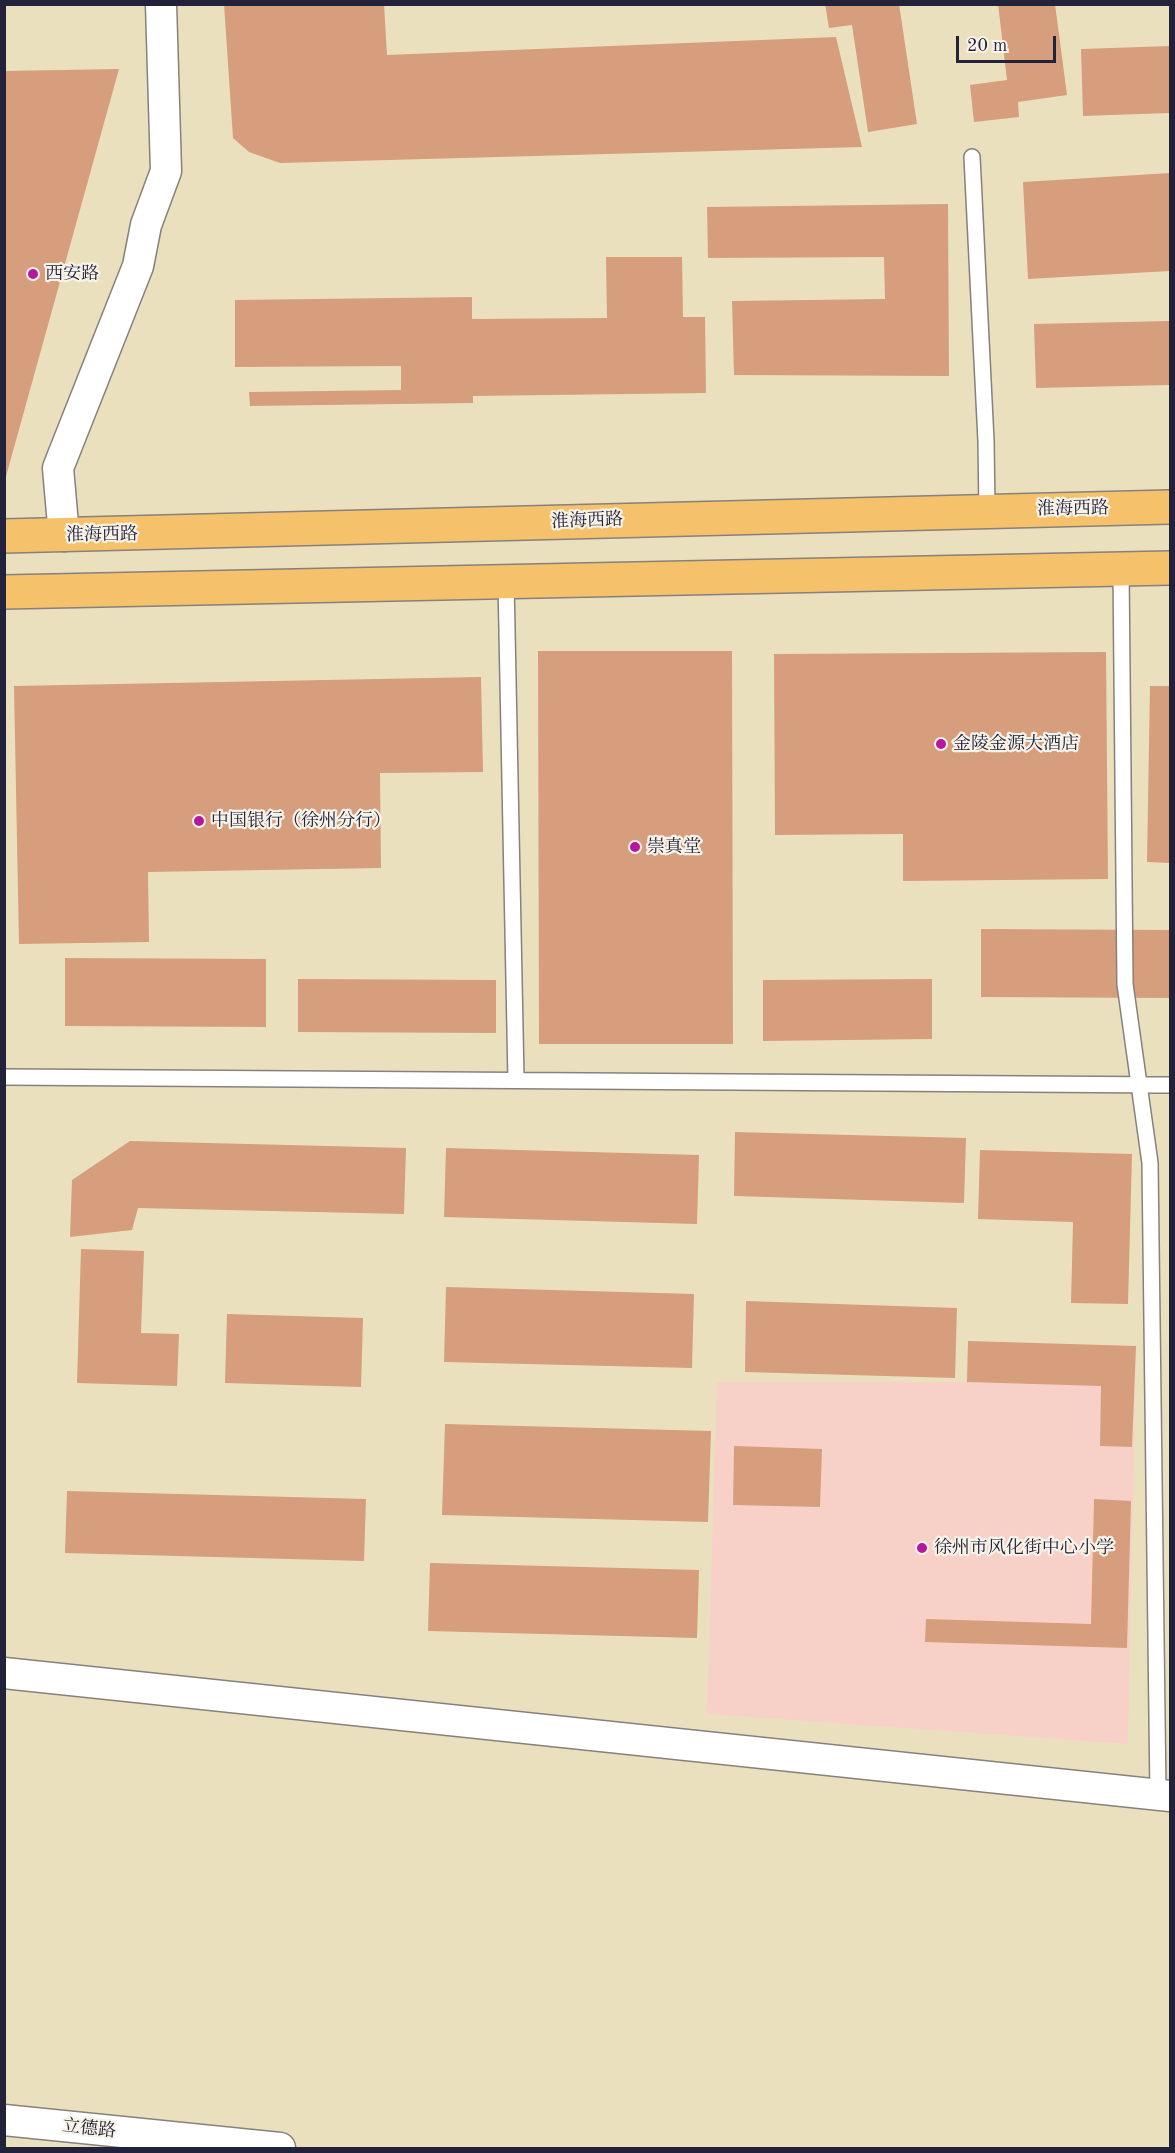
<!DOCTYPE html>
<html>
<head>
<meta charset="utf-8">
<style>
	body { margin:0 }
	#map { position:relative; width:1175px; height:2153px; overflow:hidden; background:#ebe0be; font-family:"Old Standard TT",serif }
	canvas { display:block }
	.frame { position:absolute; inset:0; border:6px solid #22223b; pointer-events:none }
	.scale { position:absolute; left:956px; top:36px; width:100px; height:27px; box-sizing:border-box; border:3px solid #22223b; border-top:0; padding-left:8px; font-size:18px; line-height:21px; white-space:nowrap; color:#22223b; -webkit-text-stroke:4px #f7f3e8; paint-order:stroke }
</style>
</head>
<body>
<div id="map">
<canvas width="1175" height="2153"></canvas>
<div class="frame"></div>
<div class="scale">20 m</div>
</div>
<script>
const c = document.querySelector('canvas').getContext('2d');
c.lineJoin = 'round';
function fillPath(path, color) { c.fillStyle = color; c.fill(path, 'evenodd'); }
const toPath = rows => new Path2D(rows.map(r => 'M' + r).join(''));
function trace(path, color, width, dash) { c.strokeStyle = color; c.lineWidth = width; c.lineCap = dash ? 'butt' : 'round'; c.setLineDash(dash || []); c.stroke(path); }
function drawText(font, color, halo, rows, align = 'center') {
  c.font = font + ' "Old Standard TT","Noto Serif SC",serif'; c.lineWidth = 4.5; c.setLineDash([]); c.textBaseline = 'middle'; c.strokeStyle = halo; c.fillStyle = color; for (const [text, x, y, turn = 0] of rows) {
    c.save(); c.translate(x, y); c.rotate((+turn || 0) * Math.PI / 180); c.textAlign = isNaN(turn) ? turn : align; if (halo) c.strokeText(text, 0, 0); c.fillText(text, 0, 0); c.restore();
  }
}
const built = toPath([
	[968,1341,1136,1346,1128,1744,707,1714,717,1382,966,1382]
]);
const building = toPath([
	[224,4,384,4,387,55,836,37,862,147,280,163,249,152,233,138],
	[825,4,899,4,917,124,868,132,852,25,829,28],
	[998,4,1055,4,1067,95,1018,102,1019,117,974,122,970,85,1007,80],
	[1170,46,1170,113,1083,116,1081,49],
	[119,69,5,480,4,480,4,71],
	[1170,173,1170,271,1028,279,1023,182],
	[948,204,949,376,734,375,732,301,885,299,884,257,708,258,707,207],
	[606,257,682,257,683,317,705,317,706,393,473,396,473,403,250,406,249,392,401,390,401,366,235,367,235,300,472,297,472,319,607,318],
	[1170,321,1170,385,1036,388,1034,324],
	[538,651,732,651,733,1044,539,1044],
	[1106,652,1108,879,903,881,903,834,775,835,774,654],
	[481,677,483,772,380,773,381,868,148,872,149,942,19,944,14,686],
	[1150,686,1170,686,1170,863,1147,862],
	[981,929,1170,930,1170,998,981,997],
	[65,958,266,959,266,1027,65,1026],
	[298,979,496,980,496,1033,298,1032],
	[932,979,932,1039,763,1041,763,980],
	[735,1132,966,1138,964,1203,734,1196],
	[130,1141,406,1148,404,1214,138,1208,132,1230,70,1237,72,1180],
	[446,1148,699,1155,697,1224,444,1217],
	[980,1150,1132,1154,1128,1304,1071,1303,1073,1222,978,1219],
	[81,1249,144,1251,141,1333,179,1334,177,1386,77,1383],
	[446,1287,694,1294,692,1368,444,1362],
	[746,1301,957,1308,955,1378,745,1372],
	[227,1314,363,1318,361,1387,225,1383],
	[968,1341,1136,1346,1132,1447,1100,1446,1101,1386,967,1382],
	[445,1424,711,1431,708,1522,442,1515],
	[734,1446,822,1449,820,1507,733,1505],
	[67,1491,366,1499,364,1561,65,1553],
	[1094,1499,1131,1501,1127,1648,925,1642,926,1619,1091,1624],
	[430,1563,699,1570,697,1638,428,1631]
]);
const lane = toPath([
	[972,157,986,441,987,511],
	[1121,569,1125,984,1150,1163,1158,1795],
	[506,581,516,1080],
	[4,1077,1170,1085]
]);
const street = toPath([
	[64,536,58,468,138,266,146,225,166,171,161,4],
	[4,1673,1170,1796],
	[4,2120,280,2148]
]);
const primary = toPath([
	[4,536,1170,507],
	[4,592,1170,568]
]);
const markers = [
	[33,274,6,"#b5179e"],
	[941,744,6,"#b5179e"],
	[199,821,6,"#b5179e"],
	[635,847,6,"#b5179e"],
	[922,1548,6,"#b5179e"]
];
const poiNames = [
	["西安路",45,274],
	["金陵金源大酒店",953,744],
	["中国银行（徐州分行）",211,821],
	["崇真堂",647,847],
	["徐州市风化街中心小学",934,1548]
];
const streetNames = [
	["淮海西路",1073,509,-1],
	["淮海西路",587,521,-2],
	["淮海西路",102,535,-1],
	["立德路",89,2129,6]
];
fillPath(built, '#f7d1c8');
fillPath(building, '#d69e7c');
trace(lane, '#86817c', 18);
trace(street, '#86817c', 33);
trace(primary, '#86817c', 36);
trace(lane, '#fff', 15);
trace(street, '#fff', 30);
trace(primary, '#f5c16b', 33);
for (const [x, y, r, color] of markers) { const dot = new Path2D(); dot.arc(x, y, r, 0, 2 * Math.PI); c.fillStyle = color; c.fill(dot); trace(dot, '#f7f3e8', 2); }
drawText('18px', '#22223b', '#f7f3e8', poiNames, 'left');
drawText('18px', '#22223b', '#f7f3e8', streetNames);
</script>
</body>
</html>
